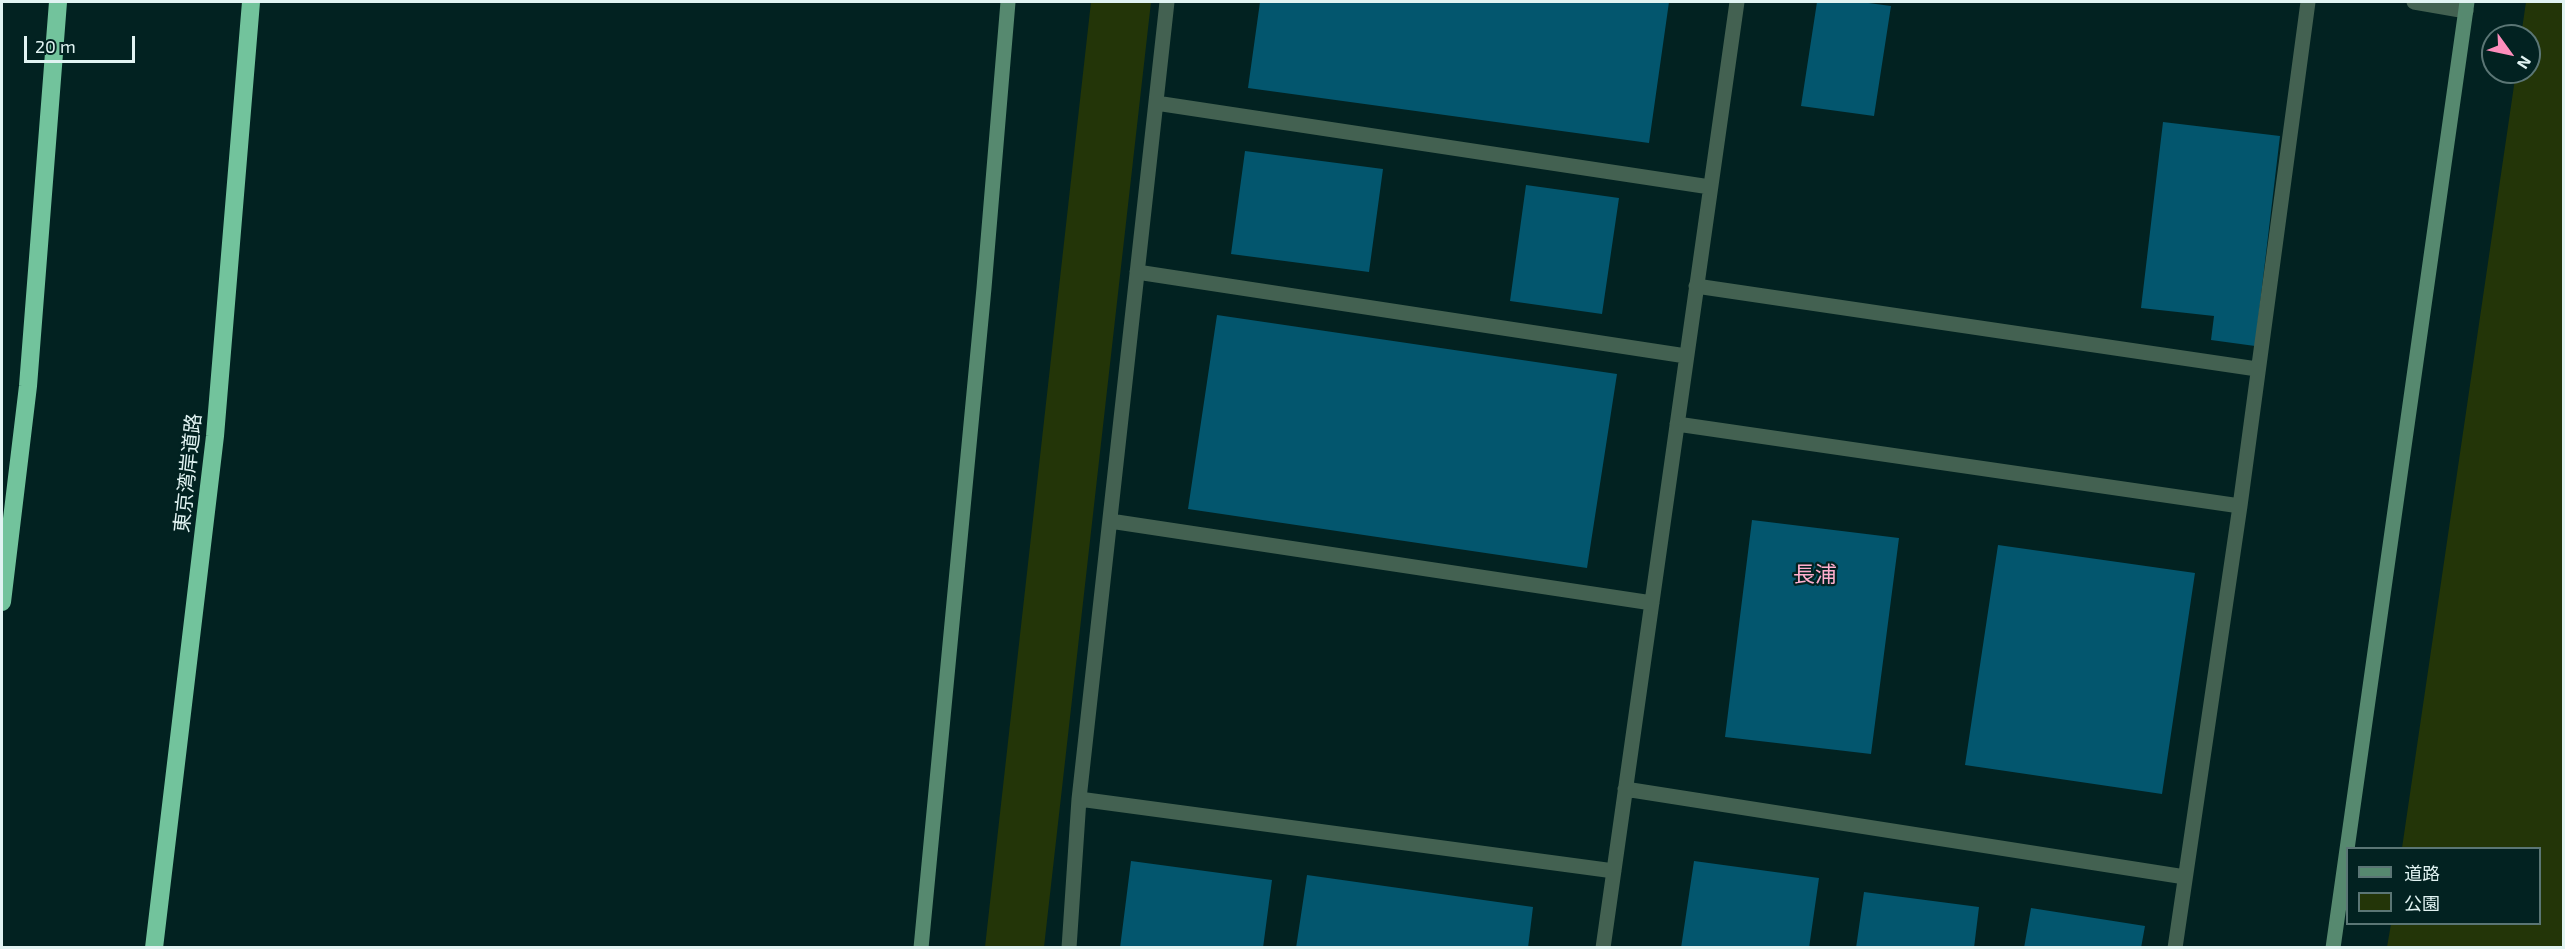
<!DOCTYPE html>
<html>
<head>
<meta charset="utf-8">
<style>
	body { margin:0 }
	#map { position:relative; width:2565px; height:949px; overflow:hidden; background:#022221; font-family:"Exo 2","Noto Sans JP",sans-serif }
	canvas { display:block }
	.frame { position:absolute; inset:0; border:3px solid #e1f3f2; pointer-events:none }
	.legend { position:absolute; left:2346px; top:847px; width:195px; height:78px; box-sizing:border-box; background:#022221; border:2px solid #5b7675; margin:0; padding:8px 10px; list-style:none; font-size:18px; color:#e1f3f2 }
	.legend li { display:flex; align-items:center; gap:12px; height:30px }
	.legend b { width:30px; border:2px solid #5b7675 }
	.north { position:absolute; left:2481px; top:24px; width:60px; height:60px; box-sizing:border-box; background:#022221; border:2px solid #5b7675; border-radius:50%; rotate:123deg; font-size:16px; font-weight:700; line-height:24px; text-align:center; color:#e1f3f2 }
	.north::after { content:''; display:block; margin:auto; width:21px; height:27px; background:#fe8ebc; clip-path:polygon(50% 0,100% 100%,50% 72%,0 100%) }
	.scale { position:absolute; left:24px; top:36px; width:111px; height:27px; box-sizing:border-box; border:3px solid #e1f3f2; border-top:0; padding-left:8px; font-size:18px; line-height:21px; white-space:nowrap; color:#e1f3f2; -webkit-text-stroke:4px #022221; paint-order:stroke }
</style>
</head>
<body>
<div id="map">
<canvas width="2565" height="949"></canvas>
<div class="frame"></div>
<ul class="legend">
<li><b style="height:8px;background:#56896f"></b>道路</li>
<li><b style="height:16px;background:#233508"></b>公園</li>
</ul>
<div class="north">N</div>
<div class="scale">20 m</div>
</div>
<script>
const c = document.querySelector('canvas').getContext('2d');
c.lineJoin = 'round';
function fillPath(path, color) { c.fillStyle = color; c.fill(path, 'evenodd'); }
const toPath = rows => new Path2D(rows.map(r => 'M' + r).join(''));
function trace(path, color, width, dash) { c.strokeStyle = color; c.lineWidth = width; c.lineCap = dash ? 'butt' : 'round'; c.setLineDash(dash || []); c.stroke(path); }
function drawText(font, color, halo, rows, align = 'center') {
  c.font = font + ' "Exo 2","Noto Sans JP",sans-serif'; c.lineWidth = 4.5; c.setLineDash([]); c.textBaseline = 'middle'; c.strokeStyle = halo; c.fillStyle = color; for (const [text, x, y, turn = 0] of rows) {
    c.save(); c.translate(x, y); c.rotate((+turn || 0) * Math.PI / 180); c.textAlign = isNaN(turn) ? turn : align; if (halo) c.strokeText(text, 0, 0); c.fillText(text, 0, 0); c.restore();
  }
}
const green = toPath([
	[1091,2,1151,2,1044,947,985,947],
	[2526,2,2564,2,2563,947,2387,947,2391,924,2540,924,2540,848,2402,848,2516,72,2529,72,2529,36,2521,36]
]);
const building = toPath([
	[1260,2,1669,2,1649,143,1248,88],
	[1817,2,1861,2,1891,6,1874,116,1801,106],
	[2163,122,2280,136,2255,346,2211,340,2214,316,2141,308],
	[1245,151,1383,169,1369,272,1231,254],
	[1526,185,1619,198,1602,314,1510,301],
	[1217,315,1617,374,1587,568,1188,509],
	[1752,520,1899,538,1871,754,1725,737],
	[1998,545,2195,573,2162,794,1965,765],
	[1131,861,1272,880,1263,948,1120,948],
	[1694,861,1819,878,1809,948,1681,948],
	[1307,875,1533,907,1528,948,1296,948],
	[1864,892,1979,907,1974,948,1856,948],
	[2031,908,2145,926,2141,948,2024,948]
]);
const lane = toPath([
	[2414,2,2466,11],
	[1156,103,1710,187],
	[1137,272,1686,356],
	[1696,286,2257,369],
	[1677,424,2240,506],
	[1110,521,1652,603],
	[1625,789,2185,877],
	[1079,799,1614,871],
	[1069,948,1079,799,1167,2],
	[1603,948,1737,2],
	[2175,948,2240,506,2308,2]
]);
const secondary = toPath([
	[921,948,984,288,1008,2],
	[2333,948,2467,2]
]);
const highway = toPath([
	[2,602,28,386,58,2],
	[154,948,215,436,251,2]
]);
const streetNames = [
	["東京湾岸道路",188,473,-84]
];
const quarterNames = [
	["長浦",1815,575]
];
fillPath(green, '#233508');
fillPath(building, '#03566e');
trace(lane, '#436151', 15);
trace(secondary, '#56896f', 15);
trace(highway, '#72c39c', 18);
drawText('20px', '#e1f3f2', '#022221', streetNames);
drawText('22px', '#feaecd', '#022221', quarterNames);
</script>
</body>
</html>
